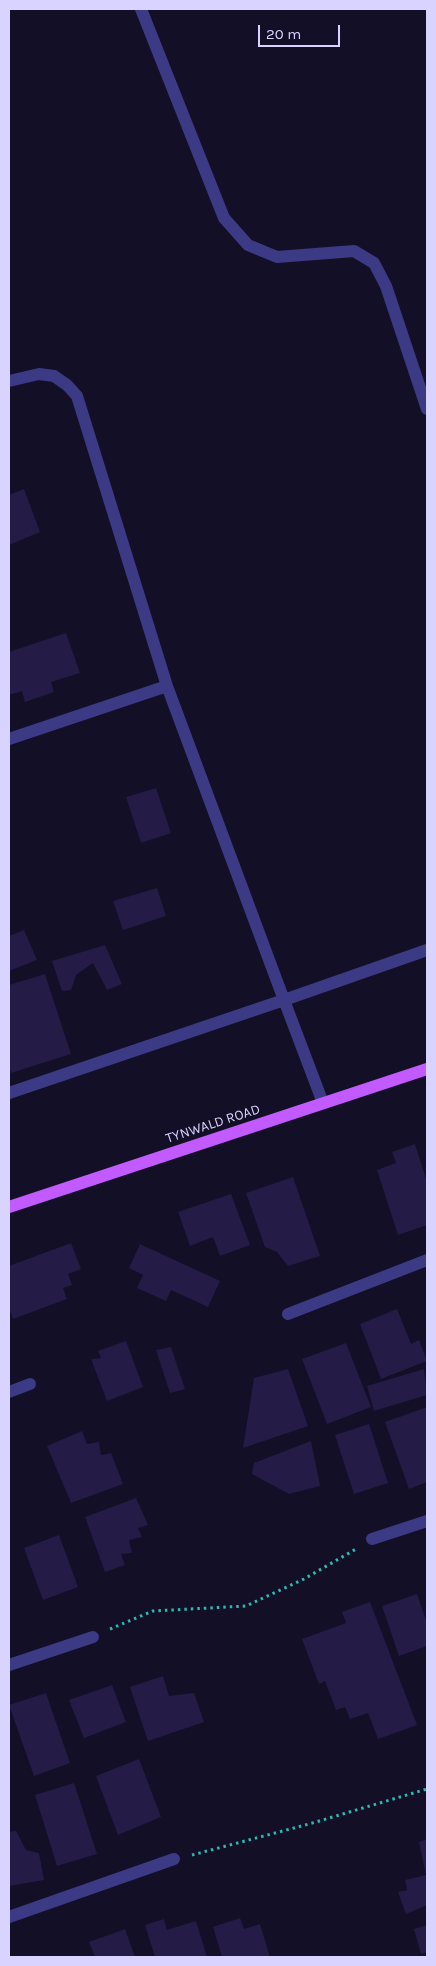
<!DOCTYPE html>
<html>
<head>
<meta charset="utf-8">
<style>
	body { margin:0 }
	#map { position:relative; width:436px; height:1966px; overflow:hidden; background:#130f26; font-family:Karla,sans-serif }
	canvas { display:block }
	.frame { position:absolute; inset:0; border:10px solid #d9d4ff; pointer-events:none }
	.scale { position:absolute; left:258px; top:25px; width:82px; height:22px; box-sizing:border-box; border:2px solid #d9d4ff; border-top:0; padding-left:6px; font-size:15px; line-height:18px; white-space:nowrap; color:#d9d4ff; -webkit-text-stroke:4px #130f26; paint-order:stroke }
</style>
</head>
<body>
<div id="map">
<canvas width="436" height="1966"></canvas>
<div class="frame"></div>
<div class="scale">20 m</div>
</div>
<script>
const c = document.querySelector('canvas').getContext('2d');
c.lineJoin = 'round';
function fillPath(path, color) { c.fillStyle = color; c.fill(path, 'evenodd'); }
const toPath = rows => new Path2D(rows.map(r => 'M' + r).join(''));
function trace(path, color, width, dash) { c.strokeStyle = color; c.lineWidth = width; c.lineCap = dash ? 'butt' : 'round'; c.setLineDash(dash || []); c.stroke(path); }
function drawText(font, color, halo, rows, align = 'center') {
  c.font = font + ' Karla,sans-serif'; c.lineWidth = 4; c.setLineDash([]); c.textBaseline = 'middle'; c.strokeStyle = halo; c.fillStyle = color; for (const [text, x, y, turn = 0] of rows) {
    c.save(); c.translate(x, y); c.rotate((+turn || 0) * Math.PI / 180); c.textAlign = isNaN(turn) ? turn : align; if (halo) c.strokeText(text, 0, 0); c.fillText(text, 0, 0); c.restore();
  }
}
const building = toPath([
	[24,489,40,532,9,545,9,495],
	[66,633,80,673,51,682,54,692,25,702,22,691,9,695,9,652],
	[156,788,171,833,141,843,126,797],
	[157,888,166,916,123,930,113,901],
	[24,930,37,960,9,971,9,936],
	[105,945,122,984,107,990,93,963,76,975,71,990,62,991,52,961],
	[45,974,71,1054,11,1073,9,1065,9,985],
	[415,1144,427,1182,427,1225,398,1235,377,1170,396,1163,392,1152],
	[293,1177,320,1256,288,1266,277,1252,265,1247,246,1193],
	[231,1194,250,1245,220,1256,213,1237,190,1246,178,1212],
	[71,1243,81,1269,68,1274,72,1285,63,1288,67,1299,13,1319,9,1308,9,1266],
	[140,1244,220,1281,208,1307,171,1290,166,1301,137,1288,143,1275,129,1268],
	[397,1309,411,1344,419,1340,427,1361,381,1379,360,1324],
	[126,1341,143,1387,107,1401,91,1359,101,1358,98,1351],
	[346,1343,371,1407,327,1424,302,1359],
	[171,1347,185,1389,170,1393,156,1350],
	[288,1369,308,1426,243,1448,254,1378],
	[424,1369,427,1395,374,1411,367,1386],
	[427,1407,427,1482,409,1489,385,1422],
	[369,1424,388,1483,354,1494,335,1435],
	[82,1431,87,1444,99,1442,101,1455,111,1453,123,1484,71,1503,47,1446],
	[311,1441,320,1486,289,1494,252,1474,254,1463],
	[136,1498,148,1525,138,1528,142,1537,129,1540,132,1553,121,1554,125,1565,105,1572,85,1517],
	[59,1535,78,1587,43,1600,24,1548],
	[417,1594,427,1623,427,1646,399,1656,382,1606],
	[370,1602,417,1725,378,1739,368,1713,350,1719,345,1707,336,1710,325,1681,319,1684,302,1639,346,1623,342,1612],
	[163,1676,169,1696,194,1693,204,1722,148,1741,130,1687],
	[112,1685,126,1722,84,1738,69,1700],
	[46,1693,70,1763,34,1776,9,1705],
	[139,1759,161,1817,118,1835,96,1776],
	[74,1783,97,1854,57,1866,35,1795],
	[16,1831,26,1850,39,1853,44,1880,9,1886,9,1832],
	[427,1839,427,1905,406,1914,398,1892,407,1890,405,1880,426,1875,419,1842],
	[240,1918,244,1929,260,1924,270,1957,222,1957,213,1927],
	[164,1919,167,1930,196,1921,207,1957,155,1957,145,1925],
	[427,1925,427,1952,421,1954,414,1929],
	[125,1929,135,1957,95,1957,89,1942]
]);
const path = toPath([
	[110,1629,153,1611,246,1606,304,1579,356,1549],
	[192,1855,309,1824,427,1789]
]);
const street = toPath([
	[141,9,224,218,248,245,277,257,354,251,374,263,386,286,427,409],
	[9,381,39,374,54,376,67,385,77,396,167,686,284,1000,9,1093],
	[9,739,167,686],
	[323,1103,284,1000,427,950],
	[288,1314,427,1260],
	[9,1392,30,1384],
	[372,1539,427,1521],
	[9,1665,93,1637],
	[9,1917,174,1859]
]);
const primary = toPath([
	[9,1207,427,1069]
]);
const streetNames = [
	["TYNWALD ROAD",213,1124,-18]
];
fillPath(building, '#241b47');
trace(path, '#2fb8b0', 3, [2.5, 4]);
trace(street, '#3d3a85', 12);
trace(primary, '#c25bff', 12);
drawText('14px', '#d9d4ff', '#130f26', streetNames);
</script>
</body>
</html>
